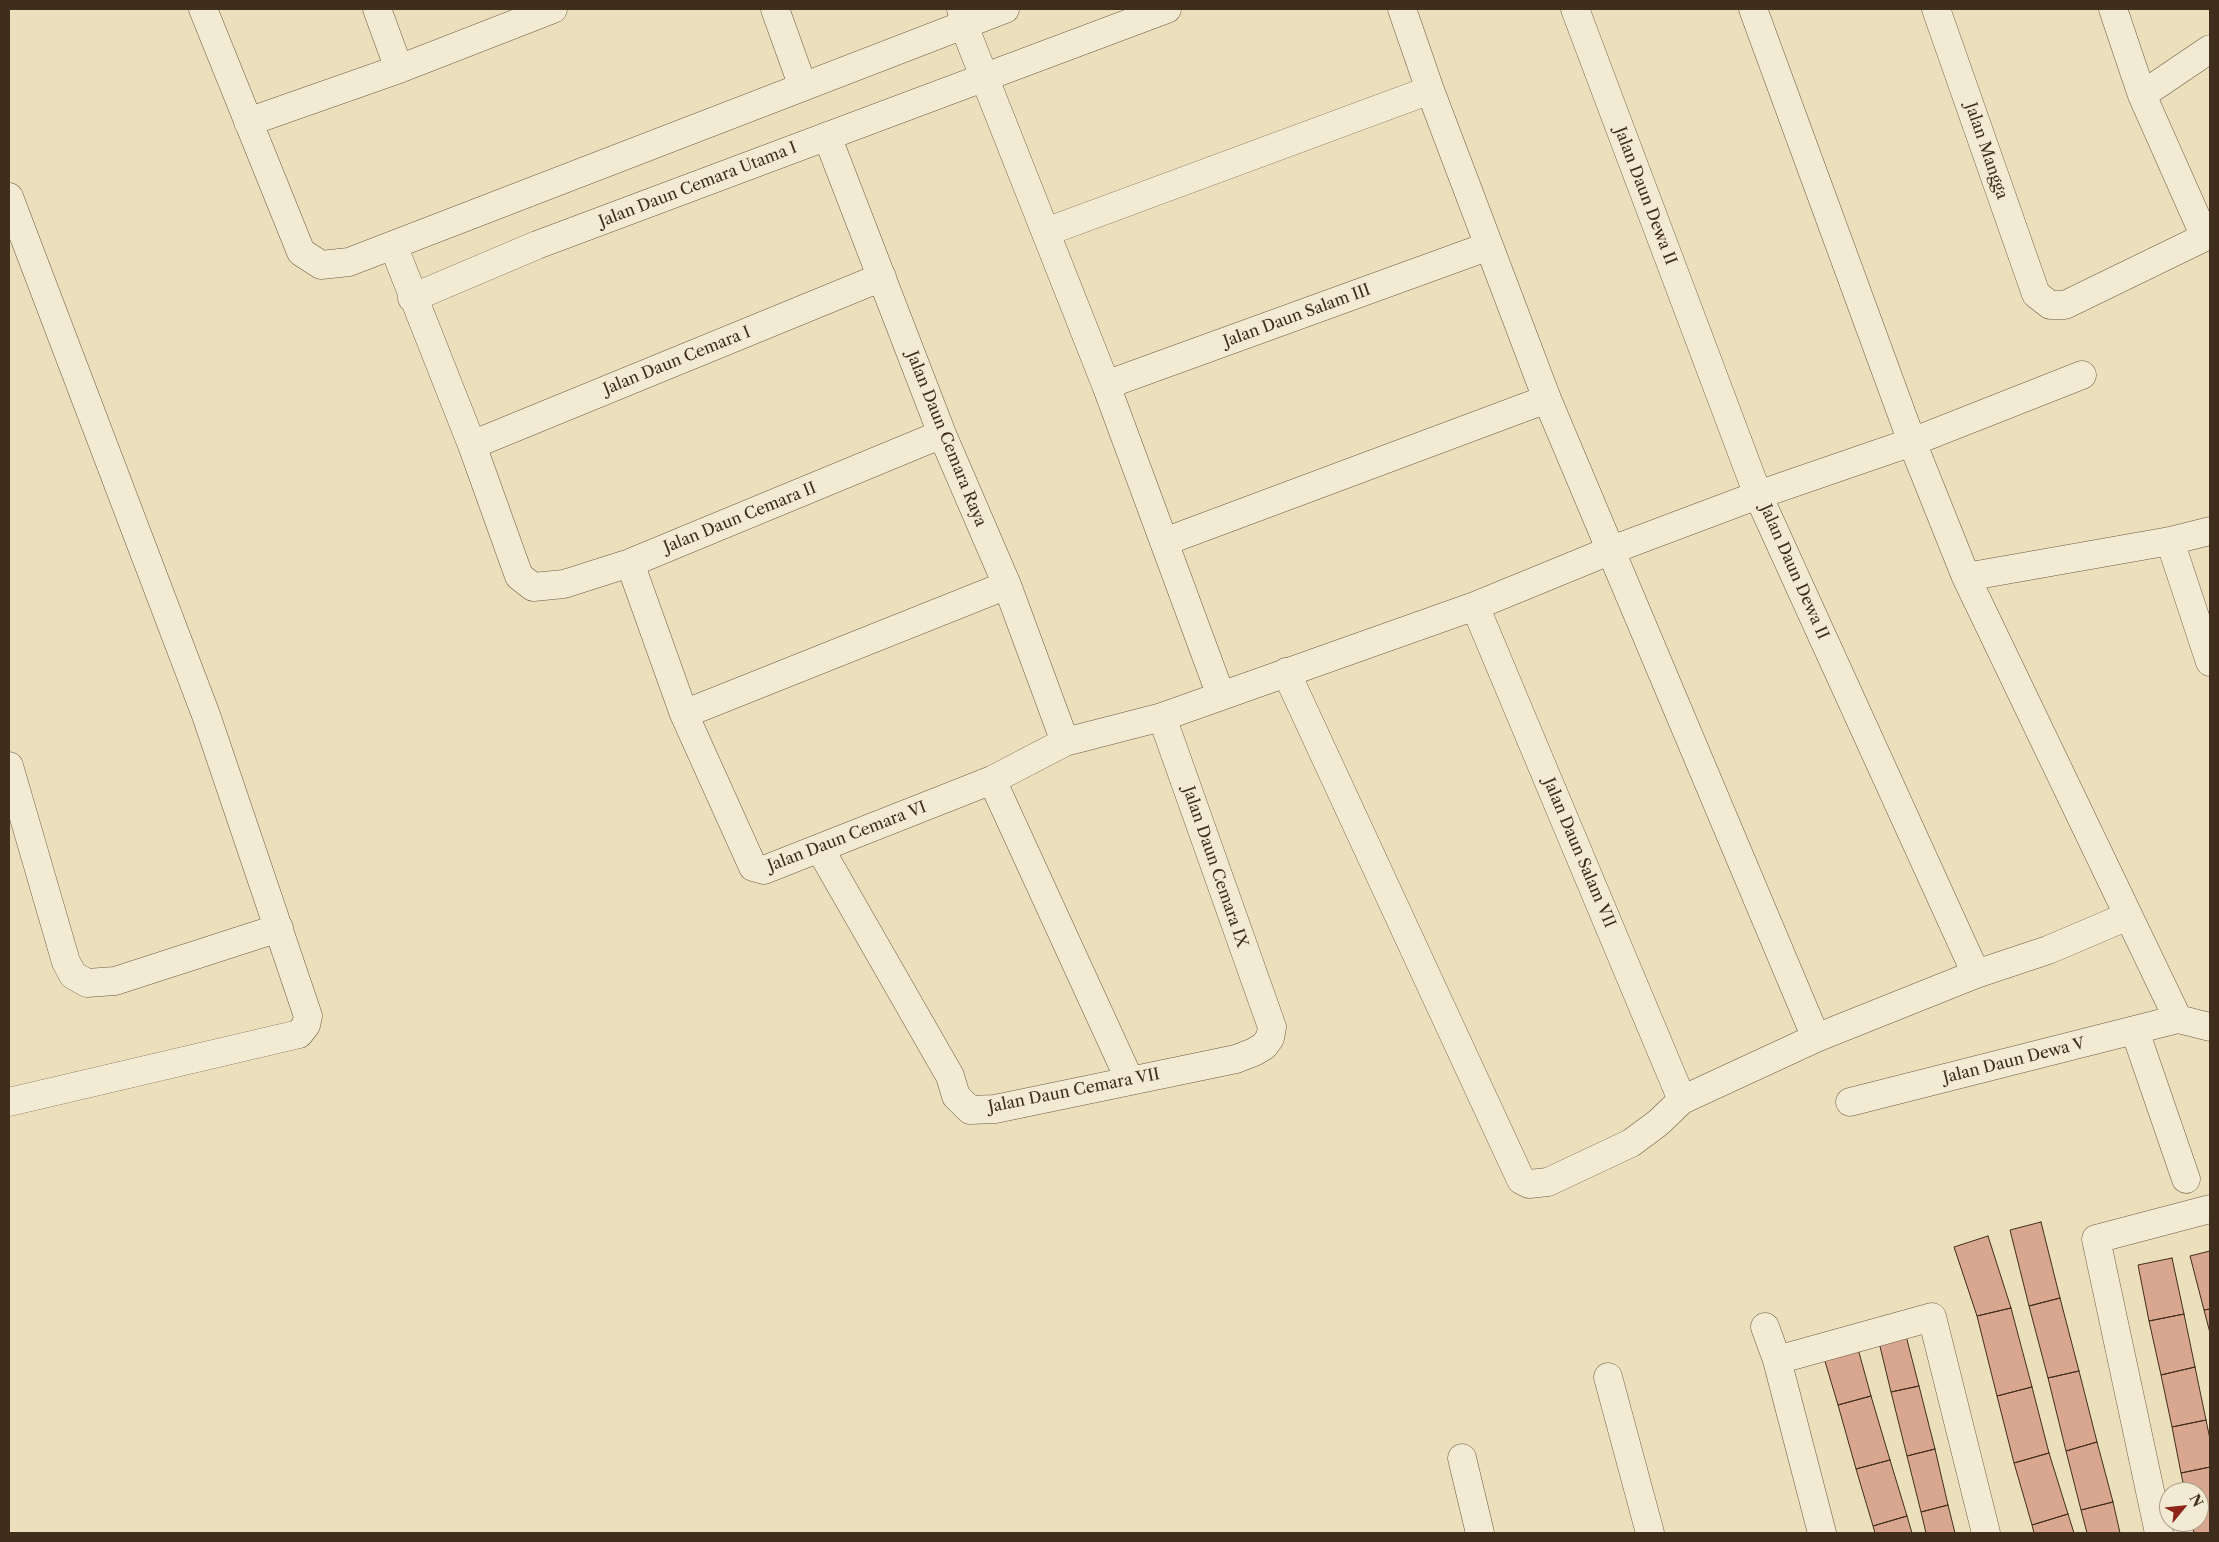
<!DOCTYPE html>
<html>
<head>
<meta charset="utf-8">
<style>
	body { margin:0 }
	#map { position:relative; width:2219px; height:1542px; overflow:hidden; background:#ecdfbc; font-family:"Libre Caslon Text",serif }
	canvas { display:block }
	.frame { position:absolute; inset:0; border:10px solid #3f2e1b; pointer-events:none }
	.north { position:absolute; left:2159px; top:1482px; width:50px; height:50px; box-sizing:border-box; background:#f3ead3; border:1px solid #ab9f89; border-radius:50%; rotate:62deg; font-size:14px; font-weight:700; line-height:20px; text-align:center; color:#3f2e1b }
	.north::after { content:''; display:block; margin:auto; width:18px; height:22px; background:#8f2418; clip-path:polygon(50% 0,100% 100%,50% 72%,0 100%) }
</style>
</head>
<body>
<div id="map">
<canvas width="2219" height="1542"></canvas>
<div class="frame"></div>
<div class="north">N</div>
</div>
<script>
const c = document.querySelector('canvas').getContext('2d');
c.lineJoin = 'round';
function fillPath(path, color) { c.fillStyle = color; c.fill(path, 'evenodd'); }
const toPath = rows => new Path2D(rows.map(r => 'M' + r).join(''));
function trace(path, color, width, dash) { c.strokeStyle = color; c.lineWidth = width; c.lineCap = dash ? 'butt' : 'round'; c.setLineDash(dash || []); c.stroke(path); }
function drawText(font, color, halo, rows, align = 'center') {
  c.font = font + ' "Libre Caslon Text",serif'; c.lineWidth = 4; c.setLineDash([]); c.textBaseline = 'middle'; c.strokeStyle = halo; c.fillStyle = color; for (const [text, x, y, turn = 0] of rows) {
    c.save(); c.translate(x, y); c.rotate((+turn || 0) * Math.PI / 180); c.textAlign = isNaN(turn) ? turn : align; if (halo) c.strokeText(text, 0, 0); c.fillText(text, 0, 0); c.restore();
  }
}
const building = toPath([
	[2041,1222,2060,1298,2029,1306,2010,1230,2041,1222],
	[1988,1236,2011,1308,1977,1316,1954,1247,1988,1236],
	[2210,1251,2210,1309,2204,1310,2190,1256,2210,1251],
	[2172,1258,2184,1314,2149,1321,2138,1265,2172,1258],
	[2060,1298,2079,1371,2048,1378,2029,1306,2060,1298],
	[2011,1308,2032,1387,1997,1396,1977,1316,2011,1308],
	[2210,1309,2210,1333,2204,1310,2210,1309],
	[2184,1314,2195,1367,2161,1375,2149,1321,2184,1314],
	[1904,1328,1919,1386,1891,1392,1877,1334,1904,1328],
	[1855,1338,1871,1396,1838,1405,1821,1348,1855,1338],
	[2195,1367,2206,1420,2172,1427,2161,1375,2195,1367],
	[2079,1371,2097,1442,2066,1451,2048,1378,2079,1371],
	[1919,1386,1935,1449,1907,1456,1891,1392,1919,1386],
	[2032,1387,2049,1453,2014,1463,1997,1396,2032,1387],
	[1871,1396,1890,1460,1856,1469,1838,1405,1871,1396],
	[2206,1420,2210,1439,2210,1467,2181,1473,2172,1427,2206,1420],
	[2097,1442,2113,1502,2081,1510,2066,1451,2097,1442],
	[1935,1449,1948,1505,1921,1512,1907,1456,1935,1449],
	[2049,1453,2068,1514,2032,1525,2014,1463,2049,1453],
	[1890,1460,1907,1516,1873,1526,1856,1469,1890,1460],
	[2210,1467,2210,1533,2194,1533,2192,1522,2199,1522,2199,1492,2185,1492,2181,1473,2210,1467],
	[2113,1502,2120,1533,2087,1533,2081,1510,2113,1502],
	[1948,1505,1955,1533,1926,1533,1921,1512,1948,1505],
	[2068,1514,2074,1533,2034,1533,2032,1525,2068,1514],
	[1907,1516,1912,1533,1875,1533,1873,1526,1907,1516]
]);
const street = toPath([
	[203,9,301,252,321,265,349,262,1005,9],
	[377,9,399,69],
	[775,9,803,87],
	[961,9,968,36,1106,385,1221,696],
	[1402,9,1430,90,1547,399,1816,1038],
	[1575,9,1758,495,1976,974,2048,950,2128,916],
	[1753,9,1912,442,1966,577,2178,1019,2210,1027],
	[1936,9,2036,294,2050,305,2065,305,2205,237],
	[2113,9,2142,95,2210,49],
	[2142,95,2205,237,2210,234],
	[248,122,399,69,553,9],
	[827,136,942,434,1007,585,1065,742],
	[9,197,206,715,308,1016,306,1025,299,1034,9,1102],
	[1046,232,1430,90],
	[393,245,472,445,519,576,533,587,564,584,630,563,942,434],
	[412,298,537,245,1167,9],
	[1106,385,1489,246],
	[472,445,882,277],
	[2170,541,2210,662],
	[1164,542,1547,399],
	[630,563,684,714,753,867,764,870,992,780,1065,742,1162,717,1475,606,1609,551,1758,495,1912,442,2082,375],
	[1966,577,2170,541,2210,531],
	[1475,606,1682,1100],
	[1286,672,1521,1180,1529,1184,1548,1182,1631,1143,1658,1123,1682,1100,1816,1038,1976,974],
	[684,714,1007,585],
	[9,766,66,962,73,975,87,983,115,981,279,928],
	[992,780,1130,1081],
	[820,849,950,1076,956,1096,970,1110,995,1109,1236,1059,1254,1052,1264,1046,1270,1038,1272,1027,1162,717],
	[2135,1031,2186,1179],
	[1850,1102,2178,1019],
	[1765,1327,1777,1360],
	[1608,1377,1650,1533],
	[1462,1458,1480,1533],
	[1822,1533,1777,1360,1932,1317,1986,1533],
	[2159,1533,2096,1239,2210,1209]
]);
const streetNames = [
	["Jalan Mangga",1986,151,71],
	["Jalan Daun Cemara Utama I",698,185,-21],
	["Jalan Daun Dewa II",1645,196,69],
	["Jalan Daun Salam III",1297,316,-20],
	["Jalan Daun Cemara I",677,361,-22],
	["Jalan Daun Cemara Raya",946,439,68],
	["Jalan Daun Cemara II",740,518,-22],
	["Jalan Daun Dewa II",1794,572,66],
	["Jalan Daun Cemara VI",847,837,-21],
	["Jalan Daun Salam VII",1579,853,67],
	["Jalan Daun Cemara IX",1215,867,71],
	["Jalan Daun Dewa V",2014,1061,-14],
	["Jalan Daun Cemara VII",1074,1091,-11]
];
fillPath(building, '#d9a690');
trace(building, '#3f2e1b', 1);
trace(street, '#6a5a43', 29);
trace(street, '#f3ead3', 28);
drawText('16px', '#3f2e1b', '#f3ead3', streetNames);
</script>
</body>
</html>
